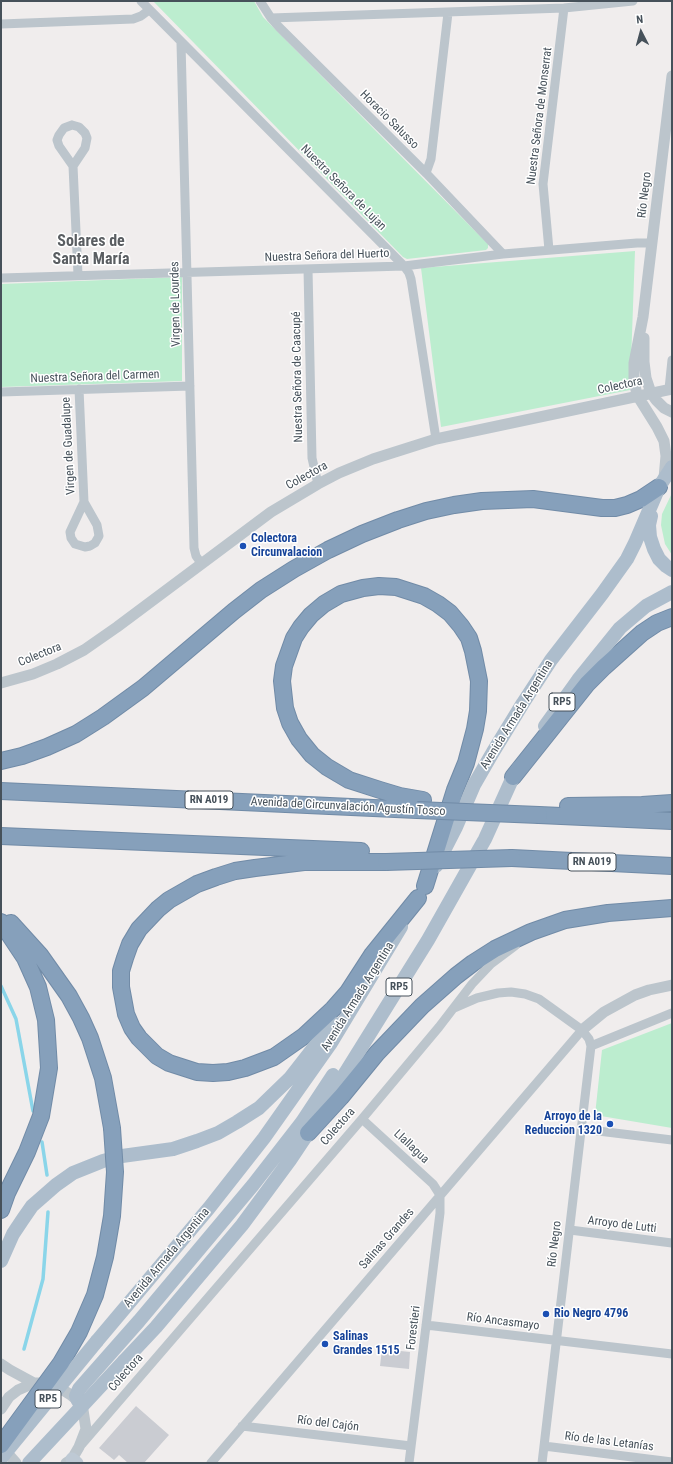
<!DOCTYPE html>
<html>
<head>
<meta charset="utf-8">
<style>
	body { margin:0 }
	#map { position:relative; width:673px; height:1464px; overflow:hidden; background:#f0eded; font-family:"Roboto Condensed",sans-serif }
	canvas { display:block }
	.frame { position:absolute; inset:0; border:2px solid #46515a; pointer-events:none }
	.north { position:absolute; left:621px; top:12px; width:40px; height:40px; -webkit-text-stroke:3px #fff; paint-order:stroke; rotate:354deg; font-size:11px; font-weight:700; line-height:16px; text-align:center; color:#46515a }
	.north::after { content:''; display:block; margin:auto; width:14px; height:18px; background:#46515a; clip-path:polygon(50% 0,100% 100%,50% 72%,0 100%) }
</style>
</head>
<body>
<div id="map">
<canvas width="673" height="1464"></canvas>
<div class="frame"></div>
<div class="north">N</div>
</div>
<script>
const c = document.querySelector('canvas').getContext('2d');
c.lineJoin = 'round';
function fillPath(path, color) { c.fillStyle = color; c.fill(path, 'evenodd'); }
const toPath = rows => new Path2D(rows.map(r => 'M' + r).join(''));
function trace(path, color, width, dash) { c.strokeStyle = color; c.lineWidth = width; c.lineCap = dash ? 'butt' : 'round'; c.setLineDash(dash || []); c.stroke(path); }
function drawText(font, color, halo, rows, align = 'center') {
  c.font = font + ' "Roboto Condensed",sans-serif'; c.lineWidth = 3; c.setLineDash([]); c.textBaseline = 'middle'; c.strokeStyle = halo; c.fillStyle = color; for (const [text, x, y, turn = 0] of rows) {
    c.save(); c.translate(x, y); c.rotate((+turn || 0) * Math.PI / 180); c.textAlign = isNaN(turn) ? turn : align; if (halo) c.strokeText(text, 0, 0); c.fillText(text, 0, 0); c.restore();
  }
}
const green = toPath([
	[153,1,254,1,263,17,488,244,488,248,486,250,407,259,403,257],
	[635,251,630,390,441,427,421,268],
	[182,277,182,381,1,387,1,284],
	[672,493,672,555,665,544,661,525,662,514],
	[672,1023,672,1128,595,1115,602,1050]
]);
const stream = toPath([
	[1,986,16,1019,33,1111],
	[42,1142,47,1175],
	[24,1349,43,1279,48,1212]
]);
const building = toPath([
	[382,1349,410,1352,409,1369,380,1366],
	[136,1406,169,1435,144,1463,128,1463,119,1455,114,1460,99,1448]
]);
const minor = toPath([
	[141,1,404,266,409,273,411,279,436,439],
	[260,1,271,18,279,27,426,173,503,254],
	[271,18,564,8,633,1],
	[1,24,133,19,141,16,149,10],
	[181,43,194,548,196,556,201,563],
	[72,125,79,127,85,133,87,138,85,148,73,166,59,146,57,140,59,135,64,128,72,125],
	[73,166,78,275],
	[426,173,431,159,448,13],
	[549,250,543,184,564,8],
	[308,269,312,458,318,484],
	[1,278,404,266,503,254,637,243,652,243],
	[79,389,84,502],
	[669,389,672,360],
	[1,392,190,386],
	[84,502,97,525,99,536,95,543,90,546,85,547,75,544,71,538,70,532,84,502],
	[454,1008,477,998,498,993,511,992,525,994,539,999,582,1030,589,1039,591,1046,542,1463],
	[591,1046,672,1013],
	[362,1119,433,1184,440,1195,440,1213,409,1463],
	[582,1129,672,1140],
	[570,1230,672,1243],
	[426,1325,672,1354],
	[242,1426,411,1446],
	[82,1444,362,1119,439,1027,472,984,491,964,515,946],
	[544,1446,672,1462],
	[211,1463,582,1030]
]);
const tertiary = toPath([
	[644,338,644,362,646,378,651,393,656,400,664,408,672,412],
	[664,478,666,456,664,441,657,427,637,395,634,380,634,363,643,317,672,76],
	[1,683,33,674,57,664,84,650,117,627,271,512,318,484,339,473,373,459,436,439,672,389],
	[582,1030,604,1012,635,995,649,990,672,985],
	[1,1364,10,1370,34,1383],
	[1,1409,9,1397,18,1390,34,1383,42,1383,53,1386,63,1390,71,1395,78,1401,83,1410,86,1429,79,1447,72,1459,66,1463],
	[1,1446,16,1463]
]);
const secondary = toPath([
	[72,1459,77,1463]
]);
const primary = toPath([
	[651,516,649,525,650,537,654,549,659,559,666,566,672,570],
	[545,726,578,680,620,628,646,606,672,592],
	[436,866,456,827,474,785,493,752,523,703,551,660,602,594,627,559,635,543,659,487,672,467],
	[1,1261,13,1234,23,1219,32,1206,56,1185,73,1173,103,1161,122,1156,173,1149,197,1141,218,1133,237,1122,259,1108,290,1078,333,1023],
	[97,1341,209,1208,264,1138,331,1043,401,927],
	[124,1361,156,1327,242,1225,290,1160,308,1133,428,940,485,839,513,777,519,768],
	[78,1401,76,1396,79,1389,139,1321,253,1185,302,1122,333,1075]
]);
const motorway = toPath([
	[1,761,22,756,47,747,76,734,103,717,143,688,234,611,261,590,294,569,328,550,362,534,398,520,426,511,454,505,482,501,533,499,602,508,615,508,627,505,641,499,659,487],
	[513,777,587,684,604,667,642,633,657,623,672,617],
	[1,791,417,810],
	[423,800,400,796,380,790,349,780,327,767,312,755,299,739,290,723,285,708,282,681,284,666,294,638,301,627,311,615,324,604,341,594,363,588,379,586,396,587,424,596,438,604,450,613,461,626,469,638,473,651,479,681,478,711,475,729,466,763,455,790,425,886],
	[568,806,642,805,672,803],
	[539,815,672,821],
	[1,836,361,851],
	[512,858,672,866],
	[386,862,304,862,255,868,235,871,216,877,197,884,169,900,158,909,139,929,130,944,125,958,121,971,121,987,126,1014,132,1028,139,1038,157,1056,169,1063,197,1072,213,1073,228,1072,245,1068,274,1057,304,1036,333,1009,348,992,372,955,418,898],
	[1,922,25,958,38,987,46,1020,49,1068,41,1116,27,1152,7,1193,1,1210],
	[11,923,40,955,69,996,81,1018,90,1038,103,1078,112,1128],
	[308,1133,341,1097,377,1053,422,1006,456,976,473,963,495,949,531,932,565,920,608,913,672,908]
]);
const primaryBridge = toPath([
	[1,1458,97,1341],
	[29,1463,124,1361]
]);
const motorwayBridge = toPath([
	[417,810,539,815],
	[386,862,512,858],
	[1,1445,61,1363,79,1332,95,1295,105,1257,112,1216,115,1172,112,1128]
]);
const markers = [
	[243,546,4,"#1a4fb4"],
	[610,1124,4,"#1a4fb4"],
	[546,1314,4,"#1a4fb4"],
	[325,1344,4,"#1a4fb4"]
];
const shields = [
	[562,702,26],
	[209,800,48],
	[592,862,48],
	[399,987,26],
	[48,1399,26]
];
const shieldNames = [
	["RP5",562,702],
	["RN A019",209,800],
	["RN A019",592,862],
	["RP5",399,987],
	["RP5",48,1399]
];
const streetNames = [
	["Nuestra Señora de Monserrat",540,116,-83],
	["Horacio Salusso",389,120,45],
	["Nuestra Señora de Lujan",343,188,45],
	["Río Negro",645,195,-83],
	["Nuestra Señora del Huerto",327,256,-2],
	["Virgen de Lourdes",176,304,-91],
	["Nuestra Señora del Carmen",95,377,-2],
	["Nuestra Señora de Caacupé",298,377,-91],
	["Colectora",620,386,-12],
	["Virgen de Guadalupe",69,446,-93],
	["Colectora",307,476,-29],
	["Colectora",40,655,-22],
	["Avenida Armada Argentina",517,715,-58],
	["Avenida de Circunvalación Agustín Tosco",348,807,3],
	["Avenida Armada Argentina",358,997,-58],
	["Colectora",338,1127,-49],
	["Llallagua",411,1147,43],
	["Arroyo de Lutti",622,1225,7],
	["Salinas Grandes",387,1239,-49],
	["Río Negro",555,1244,-83],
	["Avenida Armada Argentina",167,1258,-50],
	["Río Ancasmayo",503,1322,7],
	["Forestieri",414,1328,-83],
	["Colectora",126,1373,-49],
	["Río del Cajón",328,1424,7],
	["Río de las Letanías",609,1442,7]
];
const transitNames = [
	["Colectora",251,539],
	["Circunvalacion",251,553],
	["Arroyo de la",602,1117,"right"],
	["Reduccion 1320",602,1131,"right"],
	["Rio Negro 4796",554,1314],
	["Salinas",333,1337],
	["Grandes 1515",333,1351]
];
const districtNames = [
	["Solares de",91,242],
	["Santa María",91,260]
];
fillPath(green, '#bcedcf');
trace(stream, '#8ad5e9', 3.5);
fillPath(building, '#caccd2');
trace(motorway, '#718ba7', 18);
trace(minor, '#bcc5cc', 9);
trace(tertiary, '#bcc5cc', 11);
trace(secondary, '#bec9d4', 13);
trace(primary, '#adbdcc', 14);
trace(motorway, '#86a0bb', 16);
trace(motorwayBridge, '#718ba7', 18, []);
trace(primaryBridge, '#adbdcc', 14);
trace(motorwayBridge, '#86a0bb', 16);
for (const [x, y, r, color] of markers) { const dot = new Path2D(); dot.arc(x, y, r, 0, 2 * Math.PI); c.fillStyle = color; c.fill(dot); trace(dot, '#fff', 1.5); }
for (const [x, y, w] of shields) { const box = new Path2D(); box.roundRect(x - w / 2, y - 9, w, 18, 3); c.fillStyle = '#fff'; c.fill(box); trace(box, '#46515a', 1); }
drawText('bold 11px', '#46515a', null, shieldNames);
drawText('12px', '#46515a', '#fff', streetNames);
drawText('bold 12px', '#164399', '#fff', transitNames, 'left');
drawText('bold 16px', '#5a5e62', '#fff', districtNames);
</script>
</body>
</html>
